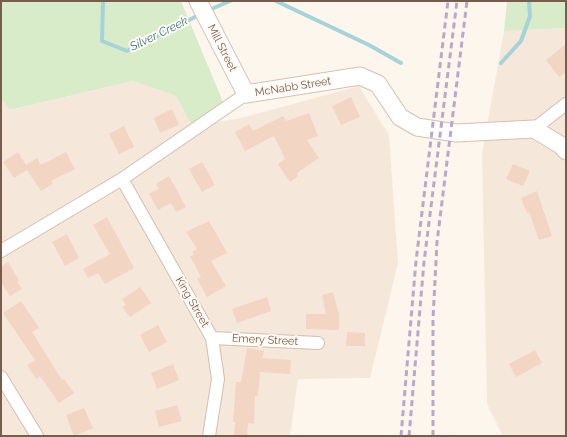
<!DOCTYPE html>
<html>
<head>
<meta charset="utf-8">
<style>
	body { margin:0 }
	#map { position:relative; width:567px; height:437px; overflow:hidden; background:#fdf6ec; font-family:Raleway,sans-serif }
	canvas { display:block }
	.frame { position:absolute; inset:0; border:2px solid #7a5c4d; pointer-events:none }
</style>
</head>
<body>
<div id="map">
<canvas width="567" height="437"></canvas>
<div class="frame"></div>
</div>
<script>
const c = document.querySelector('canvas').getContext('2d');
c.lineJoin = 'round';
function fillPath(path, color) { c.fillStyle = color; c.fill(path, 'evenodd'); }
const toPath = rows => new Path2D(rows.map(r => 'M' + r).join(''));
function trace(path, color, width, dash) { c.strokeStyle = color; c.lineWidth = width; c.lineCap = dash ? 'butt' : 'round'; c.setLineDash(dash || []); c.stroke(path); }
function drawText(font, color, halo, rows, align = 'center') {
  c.font = font + ' Raleway,sans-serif'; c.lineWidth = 4; c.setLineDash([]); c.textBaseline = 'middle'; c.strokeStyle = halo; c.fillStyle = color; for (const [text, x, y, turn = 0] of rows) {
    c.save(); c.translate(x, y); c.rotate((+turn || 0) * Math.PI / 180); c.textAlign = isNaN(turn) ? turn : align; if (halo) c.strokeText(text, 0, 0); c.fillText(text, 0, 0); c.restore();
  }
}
const residential = toPath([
	[566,28,566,436,503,436,487,404,482,154,504,31],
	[133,81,176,96,192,126,241,118,359,86,389,135,398,263,370,378,298,379,290,436,1,436,1,98,11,110]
]);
const green = toPath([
	[1,1,181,1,223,102,213,112,192,126,176,96,133,81,10,110,1,98],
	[507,1,566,1,566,28,504,31]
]);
const stream = toPath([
	[103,1,102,41,127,51,201,14],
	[276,1,369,45,401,63],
	[207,11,230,1],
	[501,63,521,41,530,16,529,1]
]);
const building = toPath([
	[566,44,566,72,559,77,546,60],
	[351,97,360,117,341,125,332,106],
	[172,109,179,125,160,133,154,118],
	[309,113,318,136,307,140,319,158,297,173,298,176,290,182,278,164,285,159,274,136,245,151,235,132,249,124,253,131,283,116,286,121],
	[124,126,134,147,119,154,109,134],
	[18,152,26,165,37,158,41,165,66,152,75,169,51,181,53,184,41,191,27,170,14,178,3,162],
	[202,162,215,185,202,192,189,169],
	[513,164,530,171,523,186,506,179],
	[169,176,186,207,176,212,171,203,158,210,149,194,159,189,156,184],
	[537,191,552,236,539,240,529,212,527,213,521,198],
	[107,217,134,268,105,284,98,273,88,278,83,269,110,254,93,225],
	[209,221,227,253,211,261,226,286,207,297,197,279,201,277,190,256,194,255,192,252,197,249,186,232],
	[67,234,79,258,65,266,52,242],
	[8,262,19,280,17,282,22,289,10,296,1,282,1,267],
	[140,287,151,303,130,317,122,307,126,305,122,299],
	[333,292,339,314,339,330,306,329,306,314,326,314,322,295],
	[267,297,271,311,237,323,232,309],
	[21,301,39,328,32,332,62,380,64,379,74,393,59,403,40,376,36,379,27,365,35,360,3,313],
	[158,325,167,342,149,352,140,335],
	[347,332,365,333,365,346,346,346],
	[247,348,264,351,262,358,291,360,290,374,260,372,258,396,255,396,254,424,248,423,247,436,234,436,235,422,233,422,236,382,241,382],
	[535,350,542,363,516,377,509,364],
	[173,364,179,380,157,389,151,373],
	[177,405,182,421,159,427,155,411],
	[84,408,93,428,74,436,66,415]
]);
const street = toPath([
	[534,129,566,104],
	[122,179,212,338,218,379,209,436],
	[1,251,122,179,246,94],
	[212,338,318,343],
	[1,377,37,436]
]);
const secondary = toPath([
	[198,1,246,94,360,76,378,84,400,117,417,127,456,133,534,129,562,146,566,151]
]);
const rail = toPath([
	[401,436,416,261,448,1],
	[409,436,424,262,457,1],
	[433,436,433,319,437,242,467,1]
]);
const streetNames = [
	["Mill Street",222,48,63],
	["McNabb Street",293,87,-9],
	["King Street",192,302,60],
	["Emery Street",265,340,3]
];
const waterNames = [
	["Silver Creek",159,34,-26]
];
fillPath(residential, '#f5e8da');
fillPath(green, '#d8ecc9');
trace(stream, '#a5d3da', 4);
fillPath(building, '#f3d5c3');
trace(street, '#d1beb0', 14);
trace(secondary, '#d6c0b0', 19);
trace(street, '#fff', 12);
trace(secondary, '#fff', 17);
trace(rail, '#b9a8c9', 3, [6, 4]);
drawText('11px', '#7a5c4d', '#fffaf3', streetNames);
drawText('italic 12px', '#437c86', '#fffaf3', waterNames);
</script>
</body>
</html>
